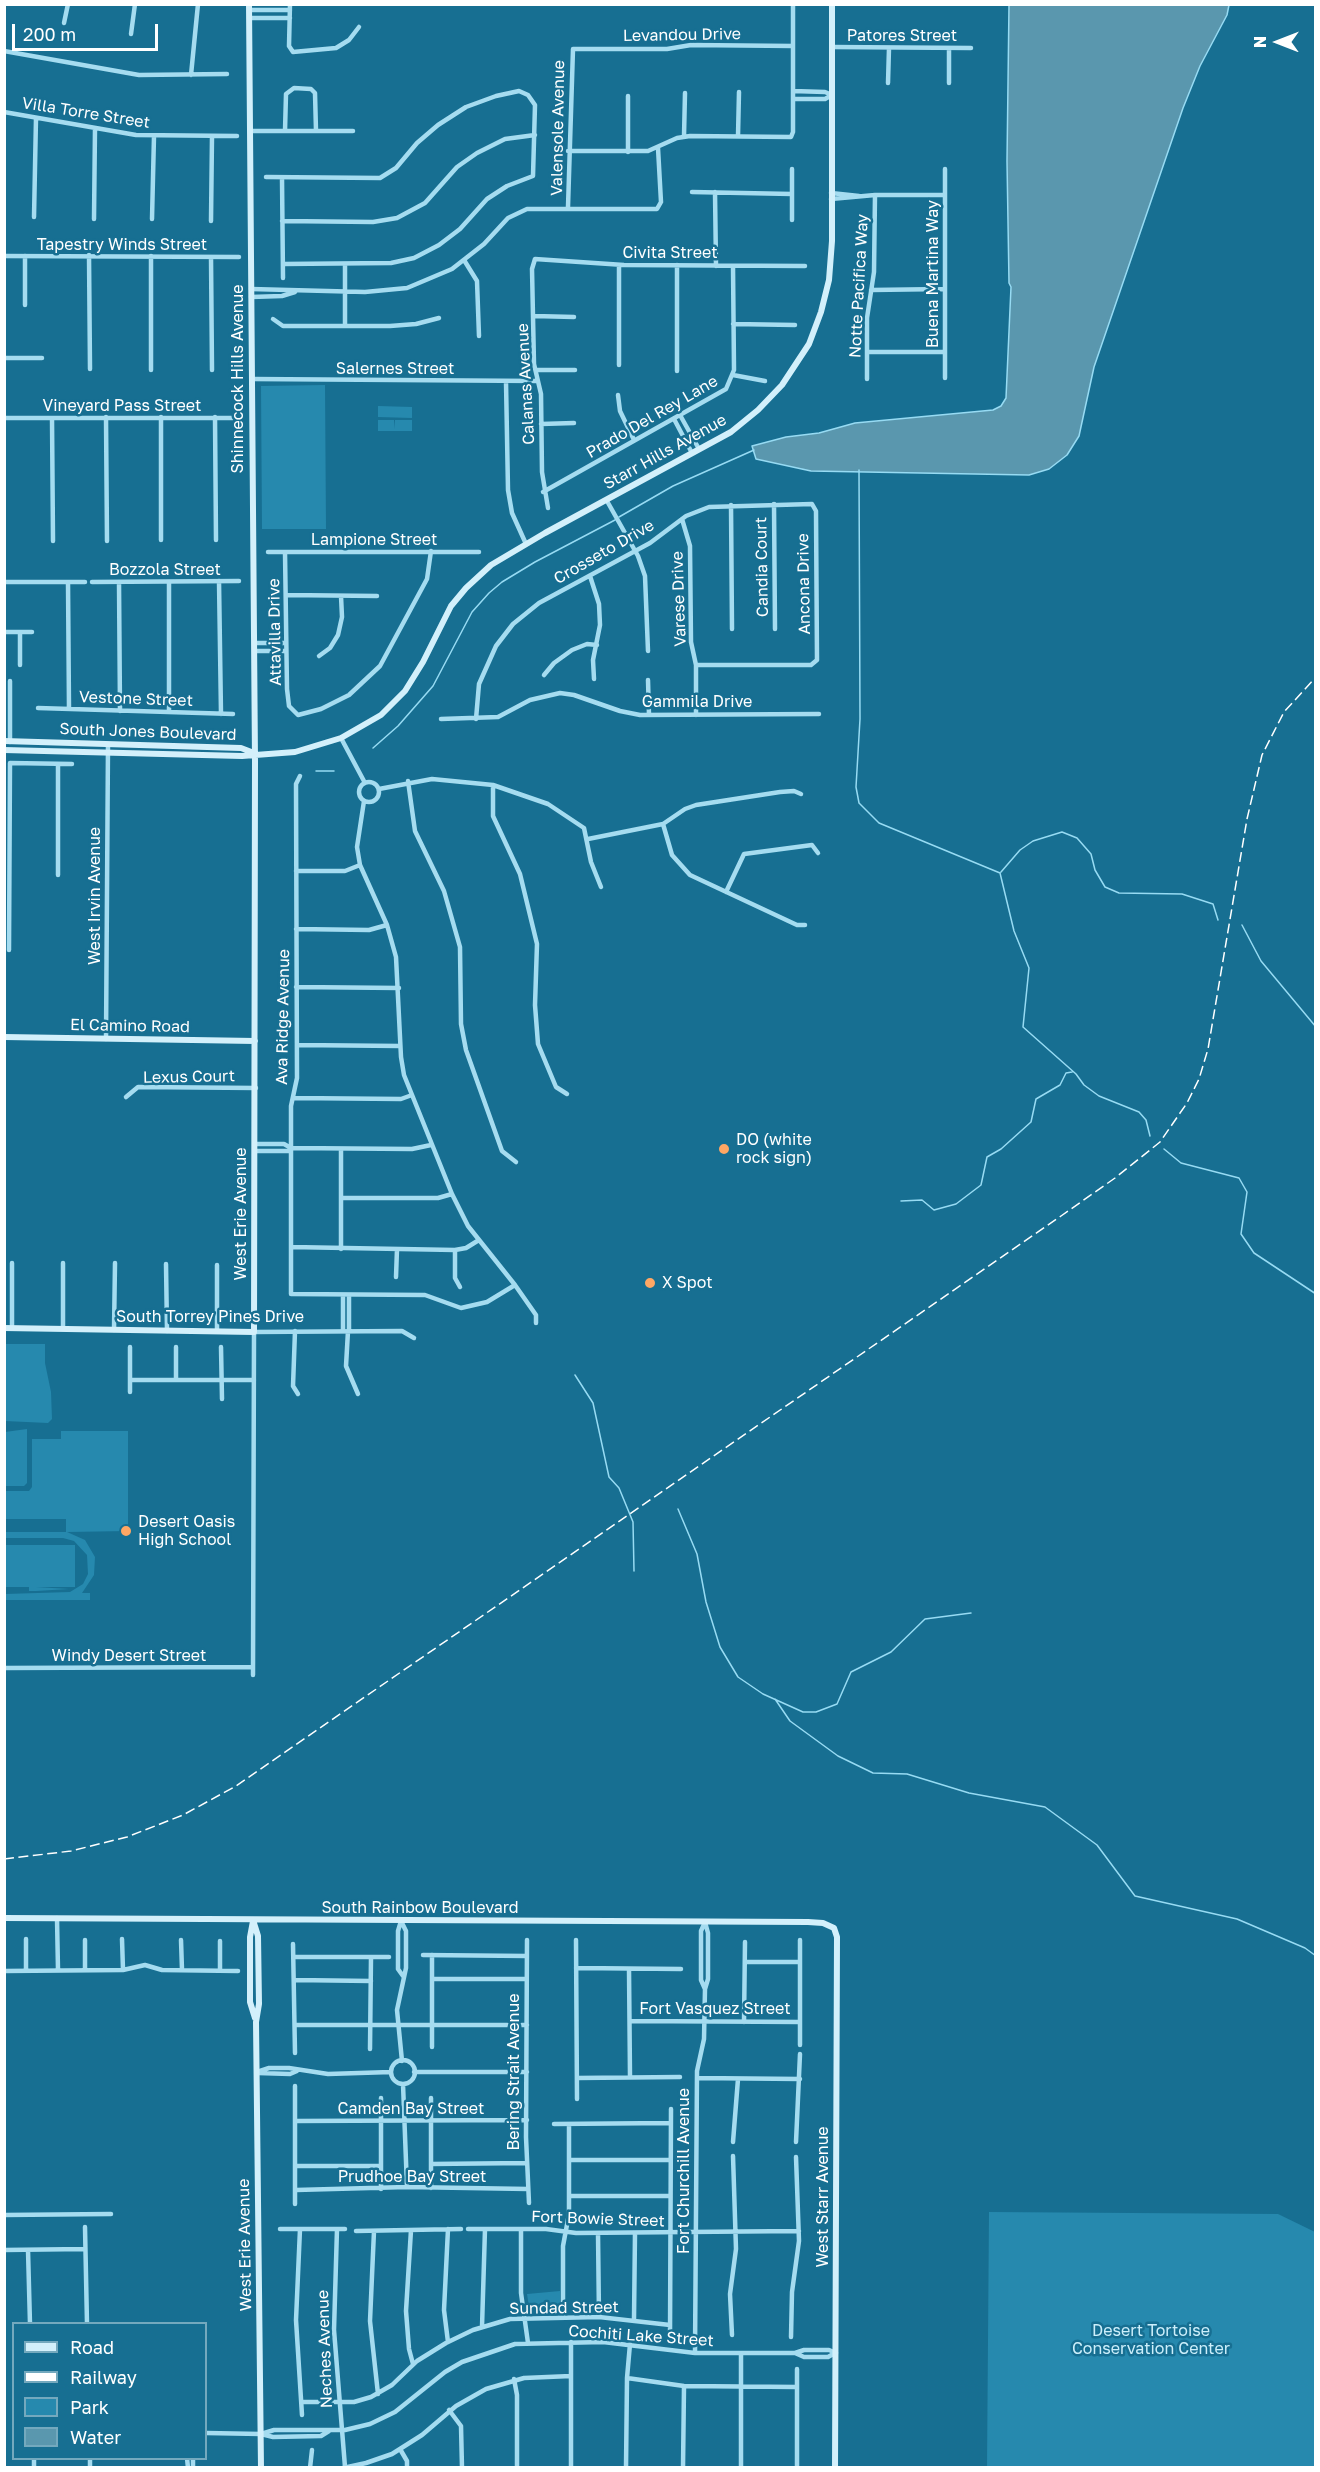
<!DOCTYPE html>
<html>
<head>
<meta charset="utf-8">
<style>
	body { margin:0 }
	#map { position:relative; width:1320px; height:2472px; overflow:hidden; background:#176f92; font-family:"Golos Text",sans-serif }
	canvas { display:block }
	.frame { position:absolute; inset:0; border:6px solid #fff; pointer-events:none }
	.legend { position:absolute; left:12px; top:2322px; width:195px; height:138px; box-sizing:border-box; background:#176f92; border:2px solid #74a9be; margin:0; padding:8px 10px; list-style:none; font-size:18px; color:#fff }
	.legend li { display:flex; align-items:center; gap:12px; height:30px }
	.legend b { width:30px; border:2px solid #74a9be }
	.north { position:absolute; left:1248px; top:12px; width:60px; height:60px; -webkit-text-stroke:4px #176f92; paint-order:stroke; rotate:270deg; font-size:16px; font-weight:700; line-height:24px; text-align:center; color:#fff }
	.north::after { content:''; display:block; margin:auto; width:21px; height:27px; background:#fff; clip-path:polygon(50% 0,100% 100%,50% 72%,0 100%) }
	.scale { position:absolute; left:12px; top:24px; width:146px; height:27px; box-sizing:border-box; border:3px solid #fff; border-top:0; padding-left:8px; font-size:18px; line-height:21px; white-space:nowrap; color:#fff; -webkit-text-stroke:4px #176f92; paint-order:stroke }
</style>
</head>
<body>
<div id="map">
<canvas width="1320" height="2472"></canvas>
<div class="frame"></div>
<ul class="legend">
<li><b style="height:8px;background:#d3f0fb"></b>Road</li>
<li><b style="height:8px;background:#fff"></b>Railway</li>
<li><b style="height:16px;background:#2689ae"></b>Park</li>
<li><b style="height:16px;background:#5a97ae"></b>Water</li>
</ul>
<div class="north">N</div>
<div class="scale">200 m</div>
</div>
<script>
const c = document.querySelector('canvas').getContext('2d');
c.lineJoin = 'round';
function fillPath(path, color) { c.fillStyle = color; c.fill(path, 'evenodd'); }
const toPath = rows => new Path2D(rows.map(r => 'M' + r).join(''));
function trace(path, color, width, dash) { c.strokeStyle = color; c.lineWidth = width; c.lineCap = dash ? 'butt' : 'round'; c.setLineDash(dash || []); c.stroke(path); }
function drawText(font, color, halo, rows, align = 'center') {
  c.font = font + ' "Golos Text",sans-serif'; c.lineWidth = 5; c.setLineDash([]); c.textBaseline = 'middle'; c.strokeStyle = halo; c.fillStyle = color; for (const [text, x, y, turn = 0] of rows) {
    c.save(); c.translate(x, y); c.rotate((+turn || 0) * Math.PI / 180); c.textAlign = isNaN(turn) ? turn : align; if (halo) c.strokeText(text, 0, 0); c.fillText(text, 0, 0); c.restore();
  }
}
const green = toPath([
	[325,385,326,529,262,529,261,386],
	[378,406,412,407,412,418,378,417],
	[378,420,394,420,395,429,395,420,412,420,412,431,378,431],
	[5,1344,45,1344,45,1363,51,1392,52,1419,48,1423,5,1421],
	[27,1429,27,1483,24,1486,5,1486,5,1432],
	[61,1431,128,1431,128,1531,67,1532,85,1540,95,1557,94,1575,82,1593,90,1593,90,1600,5,1600,5,1594,70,1592,83,1584,88,1574,87,1555,74,1541,63,1538,5,1538,5,1532,66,1532,66,1519,5,1519,5,1491,29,1491,32,1487,32,1439,61,1439],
	[4,1545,75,1545,75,1587,36,1587,69,1589,36,1591,29,1591,29,1587,5,1587],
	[989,2212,1278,2214,1315,2232,1315,2467,987,2467],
	[560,2291,560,2313,530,2313,527,2294]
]);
const water = toPath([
	[1009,5,1229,5,1227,15,1200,66,1183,108,1094,367,1079,436,1067,455,1049,469,1029,475,811,471,756,459,752,446,786,437,819,433,855,423,993,410,1001,406,1006,398,1011,287,1009,283,1007,161,1009,5]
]);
const stream = toPath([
	[859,470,860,719,856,787,859,803,879,823,1000,873,1014,931,1029,968,1023,1027,1076,1074,1084,1085,1099,1096,1139,1112,1146,1120,1150,1136],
	[619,517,673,486,754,450],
	[373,748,398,726,433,686,472,612,489,593,502,582,535,562,615,520],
	[316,771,334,771],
	[1001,872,1020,850,1033,841,1062,832,1077,838,1091,854,1095,870,1105,887,1119,893,1182,894,1213,904,1218,920],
	[1242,925,1261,961,1316,1027],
	[1164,1149,1181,1163,1239,1178,1247,1192,1241,1234,1254,1253,1316,1294],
	[901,1201,922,1200,934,1210,956,1204,981,1185,987,1157,1001,1149,1031,1122,1036,1099,1060,1085,1066,1073,1072,1072],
	[575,1375,593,1403,609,1477,619,1488,633,1522,634,1571],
	[678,1509,697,1554,706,1602,720,1647,738,1677,763,1694,803,1712,816,1712,837,1704,851,1672,891,1652,925,1619,971,1613],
	[775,1699,790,1721,838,1756,873,1773,907,1774,969,1793,1045,1807,1097,1845,1135,1896,1237,1919,1305,1948,1316,1956]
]);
const street = toPath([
	[290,4,289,46,293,52,336,48,349,40,359,27],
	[249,10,290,10],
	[249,18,290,18],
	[64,23,68,4],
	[131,34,135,4],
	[832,47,971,48],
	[4,51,139,75,227,74],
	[191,75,198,4],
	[888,83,889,48],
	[949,83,949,48],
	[793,91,825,92,832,95],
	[793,99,825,99,832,95],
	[4,112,136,135,237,136],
	[250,131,353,131],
	[285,131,286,94,294,88,311,89,315,93,316,131],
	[684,136,685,93],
	[738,136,739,92],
	[568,151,648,151,677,138,690,136,791,137,793,132,793,4],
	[628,152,628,96],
	[945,169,945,378],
	[266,177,380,178,396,168,417,143,438,125,466,107,496,96,519,91,528,95,535,105,533,176,507,186,487,199,460,229,439,245,414,258,391,263,283,264],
	[282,178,283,278],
	[692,192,792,194],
	[715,192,716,266],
	[831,193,859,196],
	[831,199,875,195,945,195],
	[568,207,573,49,667,49,691,45,793,46],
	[34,217,36,118],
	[94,219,95,128],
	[152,219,154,136],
	[792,220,792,169],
	[211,221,212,136],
	[282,221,373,222,397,218,425,203,457,167,477,153,505,139,535,135],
	[89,255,90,369],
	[4,256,239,257],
	[151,256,151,370],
	[211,257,212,370],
	[464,260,477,281,479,336],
	[619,265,619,365],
	[677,265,677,371],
	[251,289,365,292,407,288,452,269,484,244,508,218,527,209,657,209,661,202,658,148],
	[871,290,945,289],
	[251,297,282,296,295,292],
	[25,305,25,256],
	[534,316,574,317],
	[273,319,283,326,390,326,416,324,439,318],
	[733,324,795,325],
	[345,326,345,265],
	[867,352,945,352],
	[4,358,42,358],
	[536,370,575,370],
	[733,375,765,381],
	[252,379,538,381],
	[867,379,867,318,874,272,875,195],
	[506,382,508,490,512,513,526,544],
	[618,395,620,411,634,440],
	[680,415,699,449],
	[106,417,107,541],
	[161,417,161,540],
	[215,417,216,540],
	[4,418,239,418],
	[52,418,53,541],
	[674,419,692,453],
	[541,424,574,423],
	[543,492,726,389,734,370,733,266],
	[607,501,638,556,645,576,648,651],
	[774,504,775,629],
	[731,505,732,629],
	[548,508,542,472,541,394,534,364,532,269,535,259,624,265,805,266],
	[682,519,690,546,691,642,696,665,696,715],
	[268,552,479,552],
	[285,552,287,689,289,706,298,715,321,709,349,695,380,666,427,579,431,551],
	[590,576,599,604,600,625,593,660,594,679],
	[219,581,221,714],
	[4,582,85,582],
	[68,582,69,709],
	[92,582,239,581],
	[119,582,120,711],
	[169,582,169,712],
	[286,595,377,596],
	[4,632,32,632],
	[20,632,20,665],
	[254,643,285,643],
	[254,651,286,651],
	[319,656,330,648,338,635,342,617,341,596],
	[544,675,554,663,572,650,587,644,597,645],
	[648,680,649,715],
	[38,708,233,714],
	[441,719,498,717,530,700,560,693,574,695,620,711,640,715,819,714],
	[476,719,479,684,496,646,513,624,539,603,650,543,686,516,709,507,812,504,816,511,817,660,811,665,696,665],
	[341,738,365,783],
	[10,742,10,681],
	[300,776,296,784,297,1078,291,1106,291,1294,425,1295,461,1308,487,1302,515,1285],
	[408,781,415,831,444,891,460,947,461,1024,466,1050,502,1151,516,1162],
	'359 792a10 10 0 1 1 20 0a10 10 0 1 1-20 0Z',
	[493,785,493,816,520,874,537,944,535,1005,538,1044,556,1087,567,1094],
	[379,789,432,779,493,785,548,804,584,828,591,862,601,887],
	[364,801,357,847,360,865,387,925,396,957,401,1057,404,1075,452,1194,468,1226,515,1285,536,1315,536,1323],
	[663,824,672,855,690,875,797,925,805,925],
	[588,839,663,824,685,809,696,805,780,792,794,791,801,794],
	[296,871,345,871,360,865],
	[58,875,58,764],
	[726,892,744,854,812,845,818,853],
	[296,929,369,930,387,925],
	[9,950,10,763,72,764],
	[296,987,399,988],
	[106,1039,108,744],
	[297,1045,400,1046],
	[126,1097,138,1087,256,1088],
	[293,1098,401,1099,412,1095],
	[255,1144,284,1144,291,1148,412,1149,431,1145],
	[255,1151,288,1151,291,1148],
	[341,1198,438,1198,452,1194],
	[291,1247,455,1250,466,1248,479,1240],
	[341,1249,341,1149],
	[455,1250,455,1278,460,1287],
	[12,1263,12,1328],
	[166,1264,167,1331],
	[396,1277,397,1249],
	[343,1295,343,1331],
	[349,1295,349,1331],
	[63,1329,63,1263],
	[114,1330,115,1263],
	[217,1331,217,1265],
	[295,1331,293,1386,298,1394],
	[348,1331,346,1366,358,1394],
	[130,1347,130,1392],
	[221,1347,222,1399],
	[130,1380,254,1380],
	[176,1380,176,1347],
	[4,1668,253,1667],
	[253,1675,254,1332,402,1331,414,1338],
	[57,1918,58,1970],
	[401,1921,406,1931,406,1968,397,2010,402,2061],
	[401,1921,398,1931,398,1969,403,1976],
	[705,1922,701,1931,701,1980,705,1989],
	[122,1939,123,1970],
	[181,1940,182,1970],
	[527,1940,526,2137,529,2203],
	[576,1940,577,2099],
	[800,1940,800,2045],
	[220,1941,220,1970],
	[293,1944,295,2053],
	[423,1955,527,1956],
	[294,1957,389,1957],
	[745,1962,800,1962],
	[576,1968,681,1969],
	[629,1969,630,2077],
	[26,1970,26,1939],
	[85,1970,85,1940],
	[4,1971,123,1970,145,1965,162,1970,238,1971],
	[432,1979,526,1979],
	[294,1980,371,1981],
	[630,2021,800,2022],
	[744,2022,745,1942],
	[295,2025,527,2025],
	[432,2047,432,1955],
	[370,2049,371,1957],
	'391 2072a12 12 0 1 1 24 0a12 12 0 1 1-24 0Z',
	[257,2072,269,2068,289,2068,328,2074,391,2072],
	[414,2072,527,2072],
	[258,2073,290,2074,297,2071],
	[577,2078,680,2077],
	[697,2078,800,2079],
	[403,2084,407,2187],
	[295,2086,295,2204],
	[381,2098,381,2189],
	[431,2098,431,2188],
	[296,2121,527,2120],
	[554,2124,671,2123],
	[733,2142,738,2079],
	[796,2142,800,2054],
	[569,2160,670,2160],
	[431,2164,527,2163],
	[297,2166,381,2166],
	[296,2190,407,2187,528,2189],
	[569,2196,670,2196],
	[4,2215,111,2214],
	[85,2227,87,2324],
	[280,2229,345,2229],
	[300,2229,296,2320,302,2415],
	[337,2229,334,2330,345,2467],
	[448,2229,444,2310,448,2342],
	[468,2229,546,2229,576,2233,799,2231],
	[521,2229,521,2293,528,2343],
	[411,2230,406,2311,409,2349,413,2364],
	[356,2231,461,2229],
	[374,2231,370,2321,378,2394],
	[598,2233,599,2317],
	[4,2250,85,2249],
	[28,2250,30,2324],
	[563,2317,563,2246,569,2214,569,2124],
	[634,2319,635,2233],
	[482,2327,485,2229],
	[732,2335,730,2294,736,2249,733,2156],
	[670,2337,671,2109],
	[791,2337,792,2292,799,2241,796,2157],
	[695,2353,697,2071,704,2039,705,1989,708,1979,708,1933,705,1922],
	[795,2353,804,2357,828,2357,835,2353],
	[627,2378,684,2386,797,2387],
	[514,2379,517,2395,517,2468],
	[302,2402,354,2402,371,2397,392,2385,417,2361,446,2343,473,2330,510,2319,599,2317,670,2325],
	[449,2410,461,2426,462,2468],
	[206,2433,261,2434,273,2437,321,2436,329,2431],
	[261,2434,274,2430,345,2430,370,2424,395,2412,445,2372,462,2362,515,2344,603,2342,695,2353,795,2353,804,2350,829,2350,836,2353],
	[400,2449,407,2461,407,2468],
	[34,2458,34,2468],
	[90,2458,90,2468],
	[187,2458,188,2468],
	[193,2468,193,2458],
	[310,2468,312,2450],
	[343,2468,366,2463,392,2454,422,2435,456,2406,486,2389,524,2378,571,2376],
	[571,2468,571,2342],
	[626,2468,627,2378,630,2344],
	[683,2468,684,2386],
	[741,2468,741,2353],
	[797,2468,797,2369]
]);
const secondary = toPath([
	[4,741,241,748,254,753],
	[4,750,242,756,295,752,341,738,381,715,405,691,423,662,451,606,466,588,491,565,545,533,731,432,758,410,782,385,809,344,821,312,829,280,832,241,832,4],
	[4,1037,255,1041],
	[4,1328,254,1332,255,761,249,4],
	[4,1918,808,1922,823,1923,834,1928,837,1937,835,2468],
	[253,1920,258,1936,259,2004,256,2022,261,2468],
	[253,1921,250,1937,250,2002,255,2018]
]);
const rail = toPath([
	[4,1859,71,1851,127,1837,183,1815,236,1786,1061,1216,1115,1178,1160,1142,1187,1103,1199,1079,1208,1049,1247,819,1262,755,1284,712,1316,677]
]);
const markers = [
	[724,1149,6,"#ffa764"],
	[650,1283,6,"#ffa764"],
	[126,1531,6,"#ffa764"]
];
const streetNames = [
	["Levandou Drive",682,35,-1],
	["Patores Street",902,36],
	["Villa Torre Street",86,113,9],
	["Valensole Avenue",558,128,-89],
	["Tapestry Winds Street",122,245],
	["Civita Street",670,253],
	["Buena Martina Way",933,274,-90],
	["Notte Pacifica Way",859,286,-87],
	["Salernes Street",395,369],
	["Shinnecock Hills Avenue",238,379,-90],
	["Calanas Avenue",526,384,-93],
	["Vineyard Pass Street",122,406],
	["Prado Del Rey Lane",652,417,-30],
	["Starr Hills Avenue",665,452,-29],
	["Lampione Street",374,540],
	["Crosseto Drive",604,552,-30],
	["Candia Court",762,567,-91],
	["Bozzola Street",165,570],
	["Ancona Drive",804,584,-91],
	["Varese Drive",679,599,-92],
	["Attavilla Drive",275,632,-91],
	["Vestone Street",136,699,2],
	["Gammila Drive",697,702],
	["South Jones Boulevard",148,732,2],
	["West Irvin Avenue",95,896,-90],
	["Ava Ridge Avenue",283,1017,-89],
	["El Camino Road",130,1026,1],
	["Lexus Court",189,1077,-1],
	["West Erie Avenue",241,1214,-90],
	["South Torrey Pines Drive",210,1317],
	["Windy Desert Street",129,1656],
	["South Rainbow Boulevard",420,1908],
	["Fort Vasquez Street",715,2009],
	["Bering Strait Avenue",514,2072,-90],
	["Camden Bay Street",411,2109],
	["Fort Churchill Avenue",684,2171,-90],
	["Prudhoe Bay Street",412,2177],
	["West Starr Avenue",823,2197,-90],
	["Fort Bowie Street",598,2219,2],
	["West Erie Avenue",245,2245,-91],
	["Sundad Street",564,2308,-1],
	["Cochiti Lake Street",641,2336,4],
	["Neches Avenue",325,2349,-92]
];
const poiNames = [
	["DO (white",736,1140],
	["rock sign)",736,1158],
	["X Spot",662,1283],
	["Desert Oasis",138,1522],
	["High School",138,1540]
];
const parkNames = [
	["Desert Tortoise",1151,2331],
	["Conservation Center",1151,2349]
];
fillPath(green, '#2689ae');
fillPath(water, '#5a97ae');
trace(water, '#97dbf3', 1.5);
trace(stream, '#97dbf3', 1.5);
trace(street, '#a5dcf0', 4.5);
trace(secondary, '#d3f0fb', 6);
trace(rail, '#fff', 1.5, [10, 4.5]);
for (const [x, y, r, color] of markers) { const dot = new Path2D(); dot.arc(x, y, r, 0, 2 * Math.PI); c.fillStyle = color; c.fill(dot); trace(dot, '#176f92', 2); }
drawText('16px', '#fff', '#176f92', streetNames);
drawText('16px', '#fff', '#176f92', poiNames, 'left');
drawText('16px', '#cceffb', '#176f92', parkNames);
</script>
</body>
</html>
